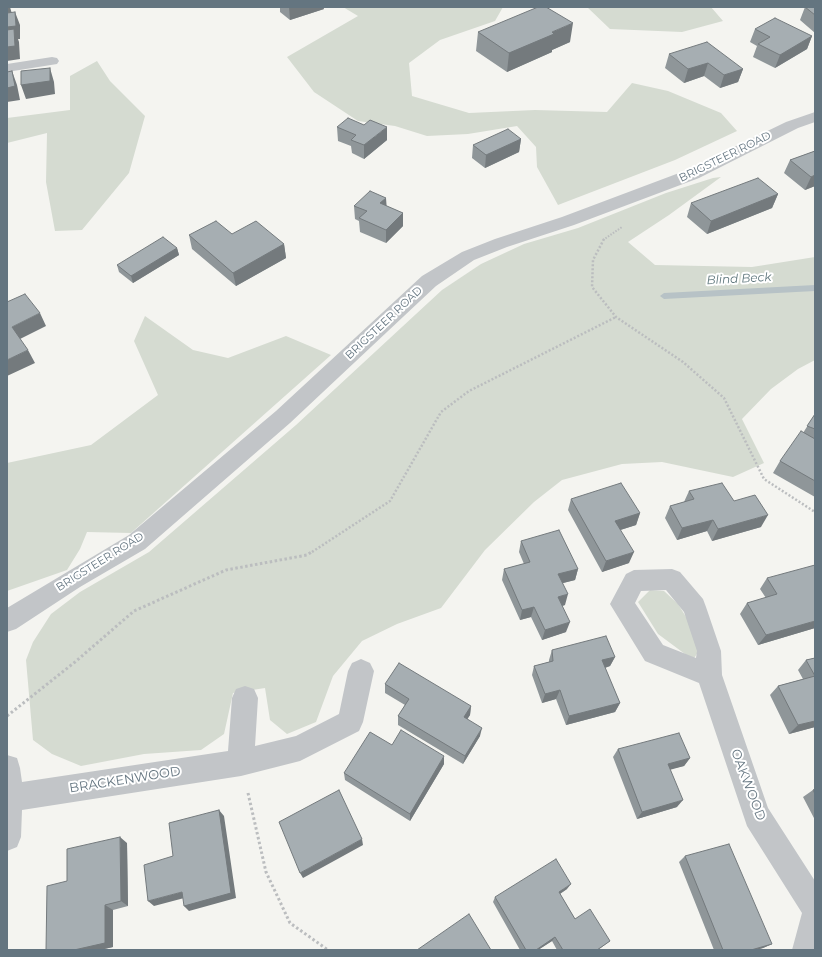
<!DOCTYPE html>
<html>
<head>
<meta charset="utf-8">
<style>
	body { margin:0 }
	#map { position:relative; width:822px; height:957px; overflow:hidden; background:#f4f4f0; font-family:Montserrat,sans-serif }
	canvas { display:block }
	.frame { position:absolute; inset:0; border:8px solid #647580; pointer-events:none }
</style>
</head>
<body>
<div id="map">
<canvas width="822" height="957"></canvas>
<div class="frame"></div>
</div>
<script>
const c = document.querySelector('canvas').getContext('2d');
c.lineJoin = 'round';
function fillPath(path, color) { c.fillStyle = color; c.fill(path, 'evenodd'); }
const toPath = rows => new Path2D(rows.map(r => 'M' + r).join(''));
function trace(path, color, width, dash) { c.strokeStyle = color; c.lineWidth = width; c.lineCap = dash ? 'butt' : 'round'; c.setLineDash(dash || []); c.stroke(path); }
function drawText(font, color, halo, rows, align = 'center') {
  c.font = font + ' Montserrat,sans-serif'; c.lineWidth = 4; c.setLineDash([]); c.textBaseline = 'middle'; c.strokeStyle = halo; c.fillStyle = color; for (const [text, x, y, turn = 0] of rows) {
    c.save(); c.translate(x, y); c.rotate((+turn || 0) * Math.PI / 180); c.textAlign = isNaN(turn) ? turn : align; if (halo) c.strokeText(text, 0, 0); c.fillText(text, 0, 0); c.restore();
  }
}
const green = toPath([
	[343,7,503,7,495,21,440,40,409,63,412,96,469,113,535,110,607,112,632,83,668,91,721,113,737,131,675,160,558,205,537,167,536,147,517,126,468,134,427,136,395,126,358,121,314,92,287,57,358,16],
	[587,7,711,7,723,21,682,32,610,29],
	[97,61,110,81,145,116,129,173,82,230,55,231,46,182,47,133,7,143,7,118,70,110,70,76],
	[721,177,669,215,628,242,655,265,752,267,815,257,815,360,798,369,771,389,742,419,764,463,733,477,662,462,622,464,562,480,534,502,485,550,441,608,397,624,362,641,333,676,316,722,287,734,270,720,265,688,233,693,224,734,201,750,144,754,81,766,52,754,33,740,26,660,33,642,51,614,80,592,149,552,296,425,442,290,481,264,524,244,578,228,666,193,713,178],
	[145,316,193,350,228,358,286,336,331,355,131,533,87,532,80,549,67,570,7,591,7,463,91,445,158,395,134,341],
	[650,590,664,591,678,604,691,625,700,649,693,660,658,634,638,602]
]);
const stream = toPath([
	[815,285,815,291,664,299,660,296,664,293,815,285]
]);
const pathFar2 = toPath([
	[603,240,622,227]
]);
const pathFar1 = toPath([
	[604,239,593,260,592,287,616,317,683,362,724,398,764,479,815,512],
	[312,552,390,501,441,412,469,391,616,317]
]);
const path = toPath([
	[7,716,75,662,134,611,226,570,307,555,313,551],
	[248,793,266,872,290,923,328,950]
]);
const minor = toPath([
	[52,57,57,58,59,61,57,64,7,72,7,64,52,57],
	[815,112,815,122,798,128,699,178,574,225,507,247,474,260,436,286,290,423,145,549,80,587,16,629,7,632,7,608,129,535,276,411,422,276,462,252,495,239,562,217,687,170,786,122,815,112],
	[672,569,680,572,703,599,706,607,721,651,722,675,768,808,815,881,815,950,792,950,802,913,747,826,699,683,645,661,610,604,626,574,634,570,672,569],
	[666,590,684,612,697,651,696,658,663,645,635,603,641,591,666,590],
	[361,659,370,663,374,671,363,722,359,731,300,761,241,776,22,810,21,837,17,847,7,851,7,755,17,758,20,768,22,782,228,751,232,698,236,689,245,686,254,689,258,698,255,746,296,736,339,714,348,671,352,663,361,659]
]);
const wall = toPath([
	[280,7,323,7,324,9,290,20,280,12],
	[805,7,815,7,815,33,800,20],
	[755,29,812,36,807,49,775,68,753,57,757,46,750,42],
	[478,32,570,42,552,50,552,52,507,72,476,51],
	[669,54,743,69,738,82,720,88,704,76,684,83,665,68],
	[337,127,387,140,364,159,352,153,351,146,338,141],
	[521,139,519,152,485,168,472,158,473,145],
	[815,151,815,186,805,190,784,173,790,160],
	[778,194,772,208,707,234,687,217,691,203],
	[386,198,386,206,403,213,403,226,386,243,360,232,359,221,355,219,354,206],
	[232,234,284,244,286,258,236,286,192,249,189,235],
	[177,248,179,255,133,283,119,272,117,265],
	[815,414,815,497,773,473,780,461,803,433],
	[689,491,734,501,761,527,712,541,707,531,677,540,665,518,670,506,684,502],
	[571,499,640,513,636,525,620,530,629,563,602,572,568,510],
	[521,541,578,569,575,580,563,583,565,605,562,606,566,632,542,640,531,617,520,620,502,580,504,569,524,564,519,552],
	[767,578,815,628,758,645,740,614,747,603,766,598,760,589],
	[552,650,615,657,610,666,605,668,620,703,615,712,566,725,556,699,542,703,532,675,534,666,549,662,549,660],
	[815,658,815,727,789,734,770,695,778,686,803,679,798,670,806,660],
	[385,684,471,706,470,715,467,719,480,736,463,764,398,725,398,716,405,705,385,693],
	[392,745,444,764,410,821,345,780,344,773],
	[618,749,690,758,684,766,670,769,677,807,637,819,613,757],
	[815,789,815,820,803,797,813,790],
	[127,843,128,906,113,910,113,947,100,950,46,950,67,881],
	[685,856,772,944,763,948,756,950,714,950,679,862],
	[567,889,560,894,575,919,610,941,598,950,557,950,552,941,538,950,520,950,493,902,495,897]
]);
const shadedWall = toPath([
	[7,7,10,7,12,14,7,17],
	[289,7,323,7,324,9,290,20],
	[15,12,20,25,20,39,18,39,19,42,20,59,7,61,7,27],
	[573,23,570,42,552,50,552,52,507,72,509,53,552,32],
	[812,36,807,49,775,68,780,55],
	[708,63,704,76,684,83,688,69],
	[50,68,54,82,55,94,26,99,21,85],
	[743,69,738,82,720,88,724,75],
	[12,71,17,85,20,100,7,102,7,88],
	[387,127,387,140,364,159,364,145],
	[521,139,519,152,485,168,486,155],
	[815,175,815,186,805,190,811,177],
	[778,194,772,208,707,234,711,221],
	[386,198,387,211,380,203],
	[403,213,403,226,386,243,386,230],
	[284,244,286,258,236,286,233,273],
	[177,248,179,255,133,283,131,276],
	[40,313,46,326,18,340,12,327],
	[28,350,35,363,7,376,7,360],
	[640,513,636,525,611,533,615,521],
	[768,515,761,527,712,541,718,529],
	[713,520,707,531,677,540,682,528],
	[634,552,629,563,602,572,606,561],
	[578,569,575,580,555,585,558,574],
	[568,594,565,605,555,608,558,597],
	[534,607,531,617,520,620,522,610],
	[815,621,815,628,758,645,766,635],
	[570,622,566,632,542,640,545,630],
	[615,657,610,666,598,670,602,660],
	[560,690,556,699,542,703,545,694],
	[620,703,615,712,566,725,569,716],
	[471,706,470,715,463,726,464,717],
	[815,721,815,727,789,734,798,725],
	[482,728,480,736,463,764,465,756],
	[444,756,444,764,410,821,410,814],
	[690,758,684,766,662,772,668,764],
	[683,800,677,807,637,819,642,812],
	[219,810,224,816,236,898,189,911,184,906],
	[120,837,127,843,128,906,121,901],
	[362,839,363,845,303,878,300,873],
	[571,884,567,889,555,897,559,892],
	[182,892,188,897,154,906,148,901],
	[105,905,113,910,113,947,100,950,74,950],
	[555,937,552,941,538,950,536,950],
	[772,944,763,948,756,950,751,950]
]);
const building = toPath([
	[538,7,546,7,573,23,552,32,554,34,509,53,478,32,538,7],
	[805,7,815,7,815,15,805,7],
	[15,12,16,26,7,27,7,13,15,12],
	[775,18,812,36,780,55,758,44,770,37,755,29,775,18],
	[14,29,15,46,7,47,7,30,14,29],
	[707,42,743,69,724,75,708,63,688,69,669,54,707,42],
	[50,68,50,81,21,85,21,71,50,68],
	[12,71,15,86,7,88,7,72,12,71],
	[348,118,364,125,370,120,387,127,364,145,351,140,356,135,337,127,348,118],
	[508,129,521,139,486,155,473,145,508,129],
	[815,151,815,175,811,177,790,160,815,151],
	[758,178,778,194,711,221,691,203,758,178],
	[370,191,386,198,380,203,403,213,386,230,359,218,367,211,354,206,370,191],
	[216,221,232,234,256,221,284,244,233,273,189,235,216,221],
	[163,237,177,248,131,276,117,265,163,237],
	[25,294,40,313,12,327,28,350,7,360,7,302,25,294],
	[815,414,815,429,807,426,815,414],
	[801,431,815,439,815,481,780,461,801,431],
	[621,483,640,513,615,521,634,552,606,561,571,499,621,483],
	[722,483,734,501,755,495,768,515,718,529,713,520,682,528,670,506,694,499,689,491,722,483],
	[559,530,578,569,558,574,568,594,558,597,570,622,545,630,534,607,522,610,504,569,530,562,521,541,559,530],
	[815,565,815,621,766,635,747,603,777,594,767,578,815,565],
	[606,636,615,657,602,660,620,703,569,716,560,690,545,694,534,666,553,661,552,650,606,636],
	[815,658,815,721,798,725,778,686,815,676,806,660,815,658],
	[399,663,471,706,464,717,482,728,465,756,398,716,409,699,385,684,399,663],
	[401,730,444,756,410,814,344,773,370,732,392,745,401,730],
	[679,733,690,758,668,764,683,800,642,812,618,749,679,733],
	[815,789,815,794,813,790,815,789],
	[339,790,362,839,300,873,279,822,339,790],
	[219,810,231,893,184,906,182,892,148,901,144,865,173,856,169,823,219,810],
	[120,837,121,901,105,905,105,943,74,950,46,950,47,886,67,881,67,849,120,837],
	[729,844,772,944,751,950,723,950,685,856,729,844],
	[556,859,571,884,559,892,575,919,590,909,610,941,597,950,563,950,555,937,536,950,526,950,495,897,556,859],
	[469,914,491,950,417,950,469,914]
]);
const streetNames = [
	["BRIGSTEER ROAD",725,157,-26],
	["BRIGSTEER ROAD",384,323,-43],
	["BRIGSTEER ROAD",100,562,-32]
];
const waterNames = [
	["Blind Beck",739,279,-3]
];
const nearStreetnames = [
	["BRACKENWOOD",125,780,-9],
	["OAKWOOD",748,785,69]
];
fillPath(green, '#d5dbd1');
fillPath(stream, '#b7c2c6');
trace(pathFar2, '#bbbdbf', 2, [1.5, 1.5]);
trace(pathFar1, '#bbbdbf', 2.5, [2, 2]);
trace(path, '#bbbdbf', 3, [2.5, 2.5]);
fillPath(minor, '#c2c5c8');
fillPath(wall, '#8f9699');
fillPath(shadedWall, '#747a7d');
fillPath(building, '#a6aeb2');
trace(building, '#747a7d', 1);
drawText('11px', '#647580', '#fff', streetNames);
drawText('italic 12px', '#5f777d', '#fff', waterNames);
drawText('13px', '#647580', '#fff', nearStreetnames);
</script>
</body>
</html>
